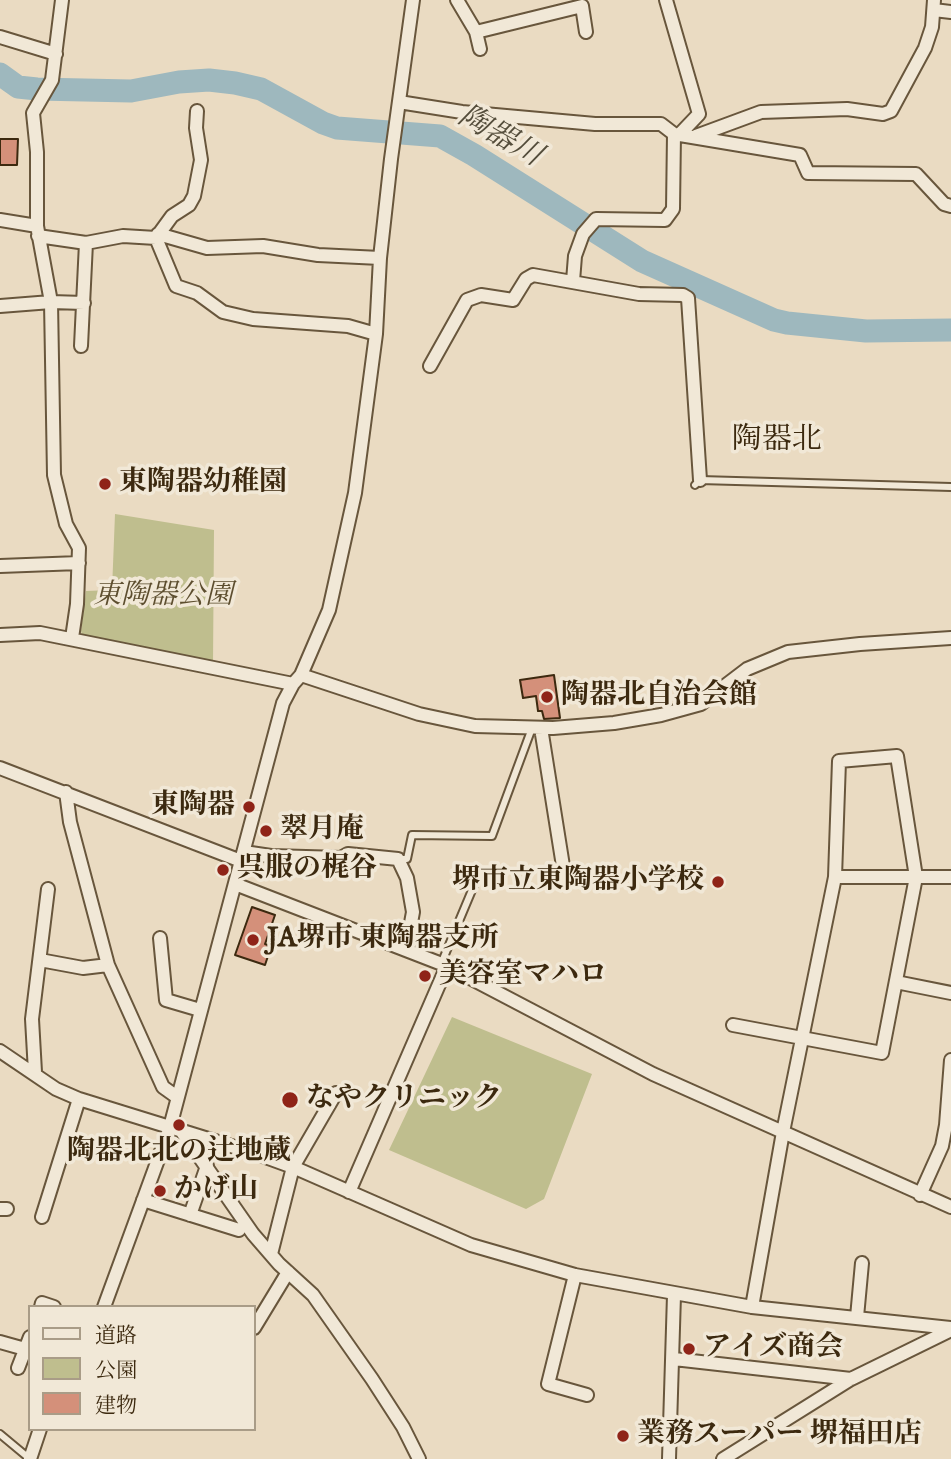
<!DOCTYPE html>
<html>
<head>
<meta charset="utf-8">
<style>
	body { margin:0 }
	#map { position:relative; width:951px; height:1459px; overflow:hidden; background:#eadbc2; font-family:"IM FELL English","Noto Serif JP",serif }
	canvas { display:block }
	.legend { position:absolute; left:28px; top:1305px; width:228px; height:126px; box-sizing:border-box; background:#f1e8d7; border:2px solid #a99c87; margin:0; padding:9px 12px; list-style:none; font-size:21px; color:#3c290f }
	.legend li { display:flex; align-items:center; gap:14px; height:35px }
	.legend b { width:35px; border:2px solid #a99c87 }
</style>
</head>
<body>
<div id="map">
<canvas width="951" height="1459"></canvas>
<ul class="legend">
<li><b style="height:9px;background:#f1e8d7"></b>道路</li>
<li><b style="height:19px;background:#bfbe8e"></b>公園</li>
<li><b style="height:19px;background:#d4907a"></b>建物</li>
</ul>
</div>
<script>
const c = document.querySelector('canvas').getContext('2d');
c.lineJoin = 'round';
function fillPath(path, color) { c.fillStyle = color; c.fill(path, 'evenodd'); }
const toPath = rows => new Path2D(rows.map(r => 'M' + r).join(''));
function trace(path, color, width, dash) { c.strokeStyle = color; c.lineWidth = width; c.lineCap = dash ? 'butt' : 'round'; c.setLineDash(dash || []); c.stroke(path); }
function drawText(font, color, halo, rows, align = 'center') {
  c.font = font + ' "IM FELL English","Noto Serif JP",serif'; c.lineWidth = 7; c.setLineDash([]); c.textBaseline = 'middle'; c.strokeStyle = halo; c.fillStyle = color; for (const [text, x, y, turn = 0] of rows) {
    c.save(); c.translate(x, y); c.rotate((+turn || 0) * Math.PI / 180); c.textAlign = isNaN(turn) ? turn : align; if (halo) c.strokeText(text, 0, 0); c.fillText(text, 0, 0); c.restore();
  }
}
const green = toPath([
	[115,514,214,530,213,664,82,635,81,631,86,591,112,590],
	[452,1017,592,1074,544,1199,526,1209,389,1150]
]);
const river = toPath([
	[0,74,18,87,37,89,131,91,179,82,209,80,235,83,261,89,323,123,337,128,440,136,474,155,642,261,774,320,787,323,866,331,951,330]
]);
const building = toPath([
	[0,139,18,139,17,165,0,165,0,139],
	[554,675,560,718,544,719,542,711,538,711,536,696,523,698,520,680,554,675],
	[252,907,275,915,265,944,268,945,267,949,270,950,265,965,235,955,252,907]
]);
const lane = toPath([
	[695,485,700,480,951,487],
	[398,859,407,859,412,835,492,836,532,728],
	[441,964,475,883],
	[0,1434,30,1459]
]);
const street = toPath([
	[62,0,52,80,33,113,37,152,37,226,51,302,54,475,66,524,79,548,77,604,72,638],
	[457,0,476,32,480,49],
	[666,0,699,114,679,135],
	[934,10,951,12],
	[476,32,582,6,586,32],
	[0,37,56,54],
	[399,102,462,112,595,124,661,124,674,134,800,155,808,173,916,174,944,204,951,206],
	[696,136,761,112,847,109,883,114,891,111,925,48,932,27,934,0],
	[0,220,37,226],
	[158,234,207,248,263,246,318,255,380,258],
	[38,236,86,243,123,236,156,238,176,286,197,293,223,312,253,319,348,326,376,334],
	[156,238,172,216,189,205,194,196,201,160,196,128,197,111],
	[573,281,575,256,583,234,596,219,665,220,673,209,674,134],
	[0,306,51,302,84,303],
	[81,346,86,243],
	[430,366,467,300,481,295,513,300,526,279,533,275,639,294,683,295,688,298,700,480],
	[0,566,79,563],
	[0,635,40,633,293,684],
	[301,675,419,714,475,726,553,728,614,723,661,715,701,704,747,669,788,652,860,644,951,638],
	[541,728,563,866],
	[0,768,241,861],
	[66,792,70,822,108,965,163,1087,177,1097],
	[244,852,271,856,341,858,348,854,398,859,407,878,413,912,406,950],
	[235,884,447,966,653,1074,951,1207],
	[160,938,166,1000,200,1010],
	[40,960,83,968,108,965],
	[896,982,951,993],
	[733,1025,882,1053,916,877,897,756,839,761,835,877],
	[0,1051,56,1089,79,1099,260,1155,293,1167,471,1245,575,1275,752,1307,951,1328],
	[35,1072,32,1019,48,889],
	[182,1132,253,1234,279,1264,313,1295,372,1379,403,1427,419,1459],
	[349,1192,447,966],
	[920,1195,942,1146,946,1125,951,1060],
	[143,1200,239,1230],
	[0,1209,7,1209],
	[190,1215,207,1166],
	[42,1217,79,1099],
	[271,1254,293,1167,336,1093],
	[575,1275,548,1384,587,1395],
	[41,1307,42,1303,54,1307],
	[104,1307,170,1127,283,703,293,684,301,675,329,610,355,493,376,334,380,258,391,159,413,0],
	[752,1307,783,1132,835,877,951,877],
	[857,1317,862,1263],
	[254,1328,288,1272],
	[0,1342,25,1349],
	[674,1359,851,1379],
	[18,1368,30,1337],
	[30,1459,40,1429],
	[669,1459,674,1295],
	[723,1459,851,1379,951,1330]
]);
const markers = [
	[105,484,7,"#8f2418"],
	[547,697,7,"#8f2418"],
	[249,807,7,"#8f2418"],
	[266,831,7,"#8f2418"],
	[223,870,7,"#8f2418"],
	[718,882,7,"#8f2418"],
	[253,940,7,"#8f2418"],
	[425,976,7,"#8f2418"],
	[290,1100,9,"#8f2418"],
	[179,1125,7,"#8f2418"],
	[160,1191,7,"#8f2418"],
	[689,1349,7,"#8f2418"],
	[623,1436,7,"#8f2418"]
];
const poiNames = [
	["東陶器幼稚園",119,484],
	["陶器北自治会館",561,697],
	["東陶器",235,807,"right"],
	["翠月庵",280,831],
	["呉服の梶谷",237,870],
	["堺市立東陶器小学校",704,882,"right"],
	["JA堺市 東陶器支所",267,940],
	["美容室マハロ",439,976],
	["なやクリニック",306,1100],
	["陶器北北の辻地蔵",179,1153,"center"],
	["かげ山",174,1191],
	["アイズ商会",703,1349],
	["業務スーパー 堺福田店",637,1436]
];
const parkNames = [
	["東陶器公園",163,597]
];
const waterNames = [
	["陶器川",499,138,30]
];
const neighbourhoodNames = [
	["陶器北",777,442]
];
fillPath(green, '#bfbe8e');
trace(river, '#9eb8be', 23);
fillPath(building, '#d4907a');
trace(building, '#3c290f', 2);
trace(lane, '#68563c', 10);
trace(street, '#68563c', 16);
trace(lane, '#f1e8d7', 6);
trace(street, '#f1e8d7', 12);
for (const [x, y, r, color] of markers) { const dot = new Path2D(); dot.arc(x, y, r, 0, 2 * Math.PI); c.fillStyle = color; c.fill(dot); trace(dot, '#f1e8d7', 2.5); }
drawText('bold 28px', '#3c290f', '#f1e8d7', poiNames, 'left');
drawText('italic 28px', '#5d4e2f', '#f1e8d7', parkNames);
drawText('italic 30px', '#544d3b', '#f1e8d7', waterNames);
drawText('30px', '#3c290f', '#f1e8d7', neighbourhoodNames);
</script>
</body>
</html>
